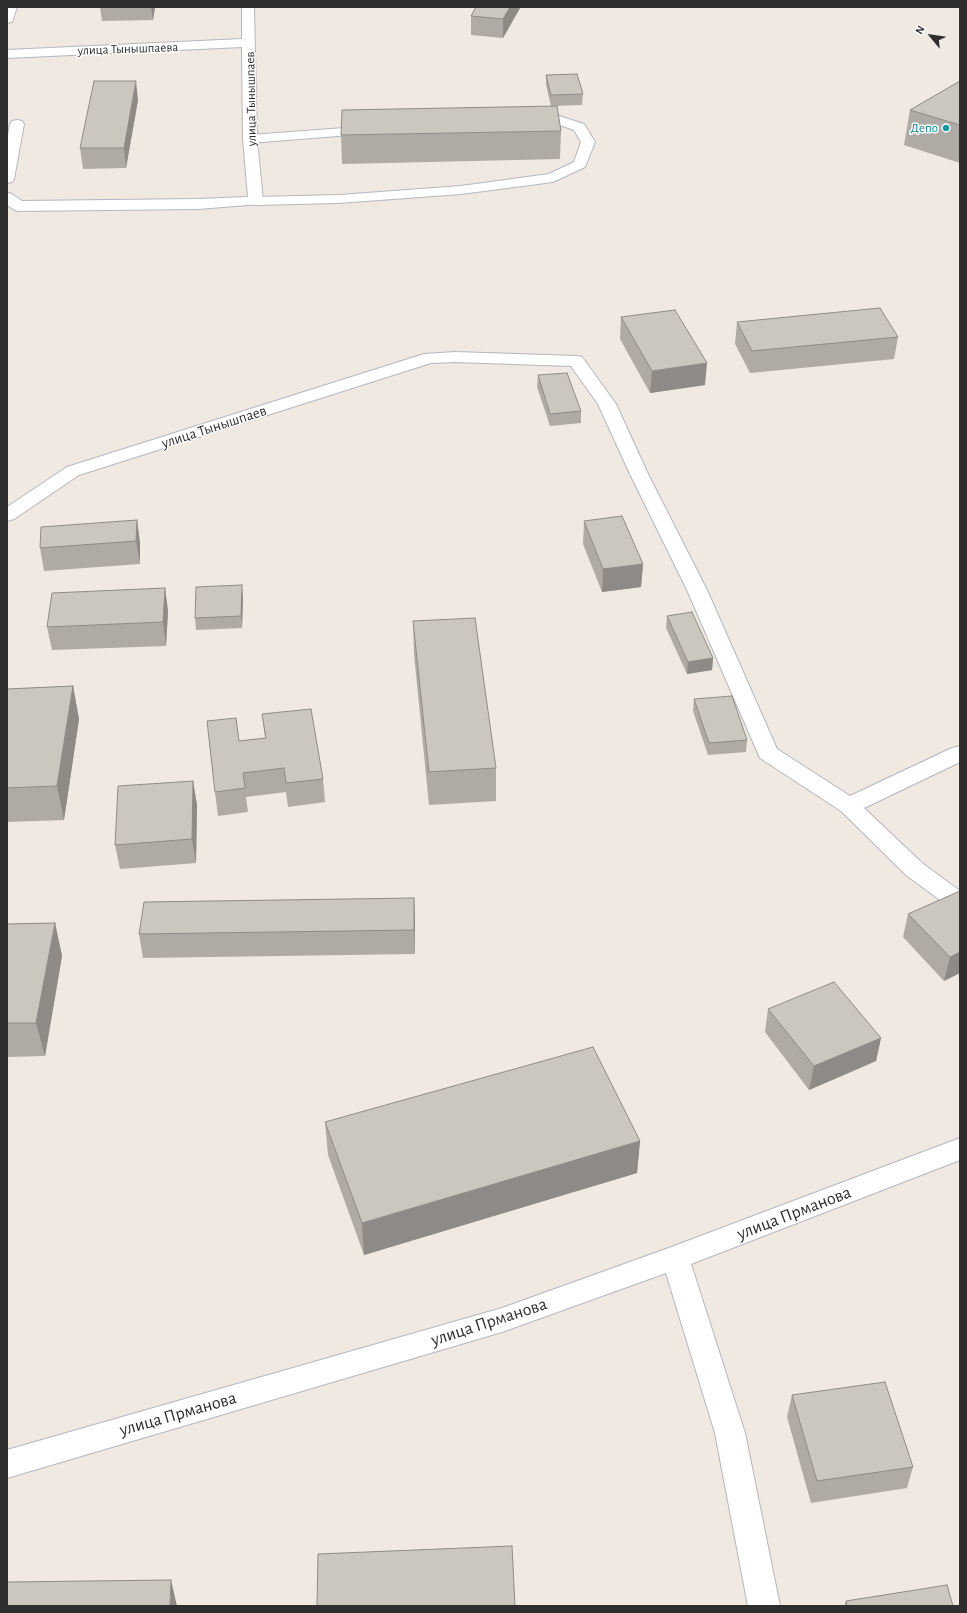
<!DOCTYPE html>
<html>
<head>
<meta charset="utf-8">
<style>
	body { margin:0 }
	#map { position:relative; width:967px; height:1613px; overflow:hidden; background:#efe9e1; font-family:"Alegreya Sans",sans-serif }
	canvas { display:block }
	.frame { position:absolute; inset:0; border:8px solid #2e2e2e; pointer-events:none }
	.north { position:absolute; left:911px; top:16px; width:40px; height:40px; -webkit-text-stroke:3px #fff; paint-order:stroke; rotate:299deg; font-size:11px; font-weight:700; line-height:16px; text-align:center; color:#2e2e2e }
	.north::after { content:''; display:block; margin:auto; width:14px; height:18px; background:#2e2e2e; clip-path:polygon(50% 0,100% 100%,50% 72%,0 100%) }
</style>
</head>
<body>
<div id="map">
<canvas width="967" height="1613"></canvas>
<div class="frame"></div>
<div class="north">N</div>
</div>
<script>
const c = document.querySelector('canvas').getContext('2d');
c.lineJoin = 'round';
const toPath = rows => new Path2D(rows.map(r => 'M' + r).join(''));
function trace(path, color, width, dash) { c.strokeStyle = color; c.lineWidth = width; c.lineCap = dash ? 'butt' : 'round'; c.setLineDash(dash || []); c.stroke(path); }
function fillPath(path, color) { c.fillStyle = color; c.fill(path, 'evenodd'); }
function drawText(font, color, halo, rows, align = 'center') {
  c.font = font + ' "Alegreya Sans",sans-serif'; c.lineWidth = 3; c.setLineDash([]); c.textBaseline = 'middle'; c.strokeStyle = halo; c.fillStyle = color; for (const [text, x, y, turn = 0] of rows) {
    c.save(); c.translate(x, y); c.rotate((+turn || 0) * Math.PI / 180); c.textAlign = isNaN(turn) ? turn : align; if (halo) c.strokeText(text, 0, 0); c.fillText(text, 0, 0); c.restore();
  }
}
const service = toPath([
	[531,114,556,115,584,124,595,142,585,167,553,182,461,194,339,203,256,205,251,204,249,201,251,198,256,197,339,195,461,186,549,174,574,162,581,142,574,130,554,123,526,121,524,118,526,115,531,114],
	[371,126,376,127,378,130,376,133,250,143,245,142,243,139,245,136,250,135,371,126]
]);
const minor = toPath([
	[7,7,17,7,12,22,7,23,7,7],
	[242,7,254,7,257,139,263,201,261,204,198,209,18,211,13,209,7,205,7,193,12,194,22,201,198,199,248,197,243,139,242,47,7,58,7,50,242,39,242,7],
	[17,120,22,121,24,124,14,179,12,182,7,183,7,140,10,124,12,121,17,120],
	[455,352,576,356,582,357,616,404,648,474,707,590,777,749,850,796,952,748,960,746,960,762,864,808,922,863,960,891,960,911,952,909,906,875,841,811,760,758,687,590,630,474,598,404,571,366,455,362,431,363,79,475,14,519,7,521,7,507,67,467,424,354,455,352],
	[960,1138,960,1160,691,1264,745,1433,780,1606,748,1606,715,1433,666,1273,502,1332,7,1478,7,1450,502,1308,666,1249,960,1138]
]);
const wall = toPath([
	[100,7,155,7,153,20,102,21],
	[476,7,520,7,520,8,503,38,471,35,471,16],
	[546,75,583,94,582,105,551,106,546,85],
	[960,81,960,163,904,145,910,110],
	[138,100,126,168,83,169,80,148],
	[561,131,560,159,342,164,341,135],
	[621,317,705,385,650,393,620,339],
	[737,322,898,337,894,359,750,373,735,344],
	[538,375,581,411,581,423,550,426,537,387],
	[137,520,140,543,140,564,44,571,40,548],
	[584,521,643,564,641,587,602,592,583,544],
	[165,588,168,611,166,646,52,650,47,627],
	[243,597,242,628,196,630,195,618],
	[667,616,713,658,712,670,687,674,666,628],
	[413,621,496,768,496,801,429,805,414,654],
	[73,686,79,719,64,820,7,822,7,689],
	[694,699,747,740,746,752,708,755,693,711],
	[262,714,323,779,325,802,288,807,286,792,246,797,248,812,218,816,215,792,239,741,265,738],
	[193,781,197,805,196,863,120,869,115,845],
	[960,891,960,973,944,981,903,937,908,914],
	[414,898,415,922,415,954,143,958,139,934],
	[55,923,62,956,45,1056,7,1057,7,924],
	[768,1009,881,1038,876,1061,809,1090,765,1032],
	[325,1122,640,1141,637,1173,364,1255,328,1155],
	[792,1395,913,1467,907,1488,811,1503,787,1417],
	[846,1601,953,1606,844,1606]
]);
const shadedWall = toPath([
	[151,7,155,7,153,20],
	[510,7,520,7,520,8,503,38,503,19],
	[136,81,138,100,126,168,124,148],
	[707,363,705,385,650,393,652,371],
	[137,520,140,543,140,564,136,541],
	[643,564,641,587,602,592,603,569],
	[242,585,243,597,242,628,241,616],
	[165,588,168,611,166,646,163,622],
	[713,658,712,670,687,674,688,662],
	[73,686,79,719,64,820,57,786],
	[193,781,197,805,196,863,192,839],
	[414,898,415,922,415,954,414,930],
	[55,923,62,956,45,1056,36,1023],
	[960,952,960,973,944,981,950,957],
	[881,1038,876,1061,809,1090,814,1066],
	[640,1141,637,1173,364,1255,362,1223],
	[171,1580,177,1606,170,1606]
]);
const building = toPath([
	[476,7,510,7,503,19,471,16,476,7],
	[577,74,583,94,551,95,546,75,577,74],
	[94,81,136,81,124,148,80,148,94,81],
	[960,81,960,125,910,110,960,81],
	[557,106,561,131,341,135,342,110,557,106],
	[880,308,898,337,752,351,737,322,880,308],
	[675,310,707,363,652,371,621,317,675,310],
	[567,373,581,411,550,414,538,375,567,373],
	[622,516,643,564,603,569,584,521,622,516],
	[137,520,136,541,40,548,41,527,137,520],
	[242,585,241,616,195,618,196,587,242,585],
	[165,588,163,622,47,627,52,593,165,588],
	[692,612,713,658,688,662,667,616,692,612],
	[475,618,496,768,429,772,413,621,475,618],
	[73,686,57,786,7,788,7,689,73,686],
	[732,696,747,740,709,743,694,699,732,696],
	[311,709,323,779,286,783,284,768,243,773,245,788,215,792,207,721,236,718,239,741,266,738,262,714,311,709],
	[193,781,192,839,115,845,118,786,193,781],
	[960,891,960,952,950,957,908,914,960,891],
	[414,898,414,930,139,934,144,902,414,898],
	[55,923,36,1023,7,1023,7,924,55,923],
	[834,982,881,1038,814,1066,768,1009,834,982],
	[593,1047,640,1141,362,1223,325,1122,593,1047],
	[885,1382,913,1467,817,1481,792,1395,885,1382],
	[512,1546,515,1606,317,1606,318,1554,512,1546],
	[171,1580,170,1606,7,1606,7,1582,171,1580],
	[947,1585,953,1606,847,1606,846,1601,947,1585]
]);
const markers = [
	[946,128,4,"#0f9aa8"]
];
const farStreetnames = [
	["улица Тынышпаева",128,49,-2],
	["улица Тынышпаев",251,99,-91]
];
const farCulturenames = [
	["Депо",938,128]
];
const streetNames = [
	["улица Тынышпаев",214,427,-18]
];
const nearStreetnames = [
	["улица Прманова",794,1213,-21],
	["улица Прманова",489,1322,-18],
	["улица Прманова",178,1414,-16]
];
trace(service, '#b4b7c1', 2);
trace(minor, '#b4b7c1', 2);
fillPath(service, '#fff');
fillPath(minor, '#fff');
fillPath(wall, '#afaba4');
fillPath(shadedWall, '#8e8b86');
fillPath(building, '#cbc7bf');
trace(building, '#8e8b86', 1);
for (const [x, y, r, color] of markers) { const dot = new Path2D(); dot.arc(x, y, r, 0, 2 * Math.PI); c.fillStyle = color; c.fill(dot); trace(dot, '#fff', 1.5); }
drawText('13px', '#2e2e2e', '#fff', farStreetnames);
drawText('13px', '#0d838f', '#fff', farCulturenames, 'right');
drawText('15px', '#2e2e2e', '#fff', streetNames);
drawText('18px', '#2e2e2e', '#fff', nearStreetnames);
</script>
</body>
</html>
